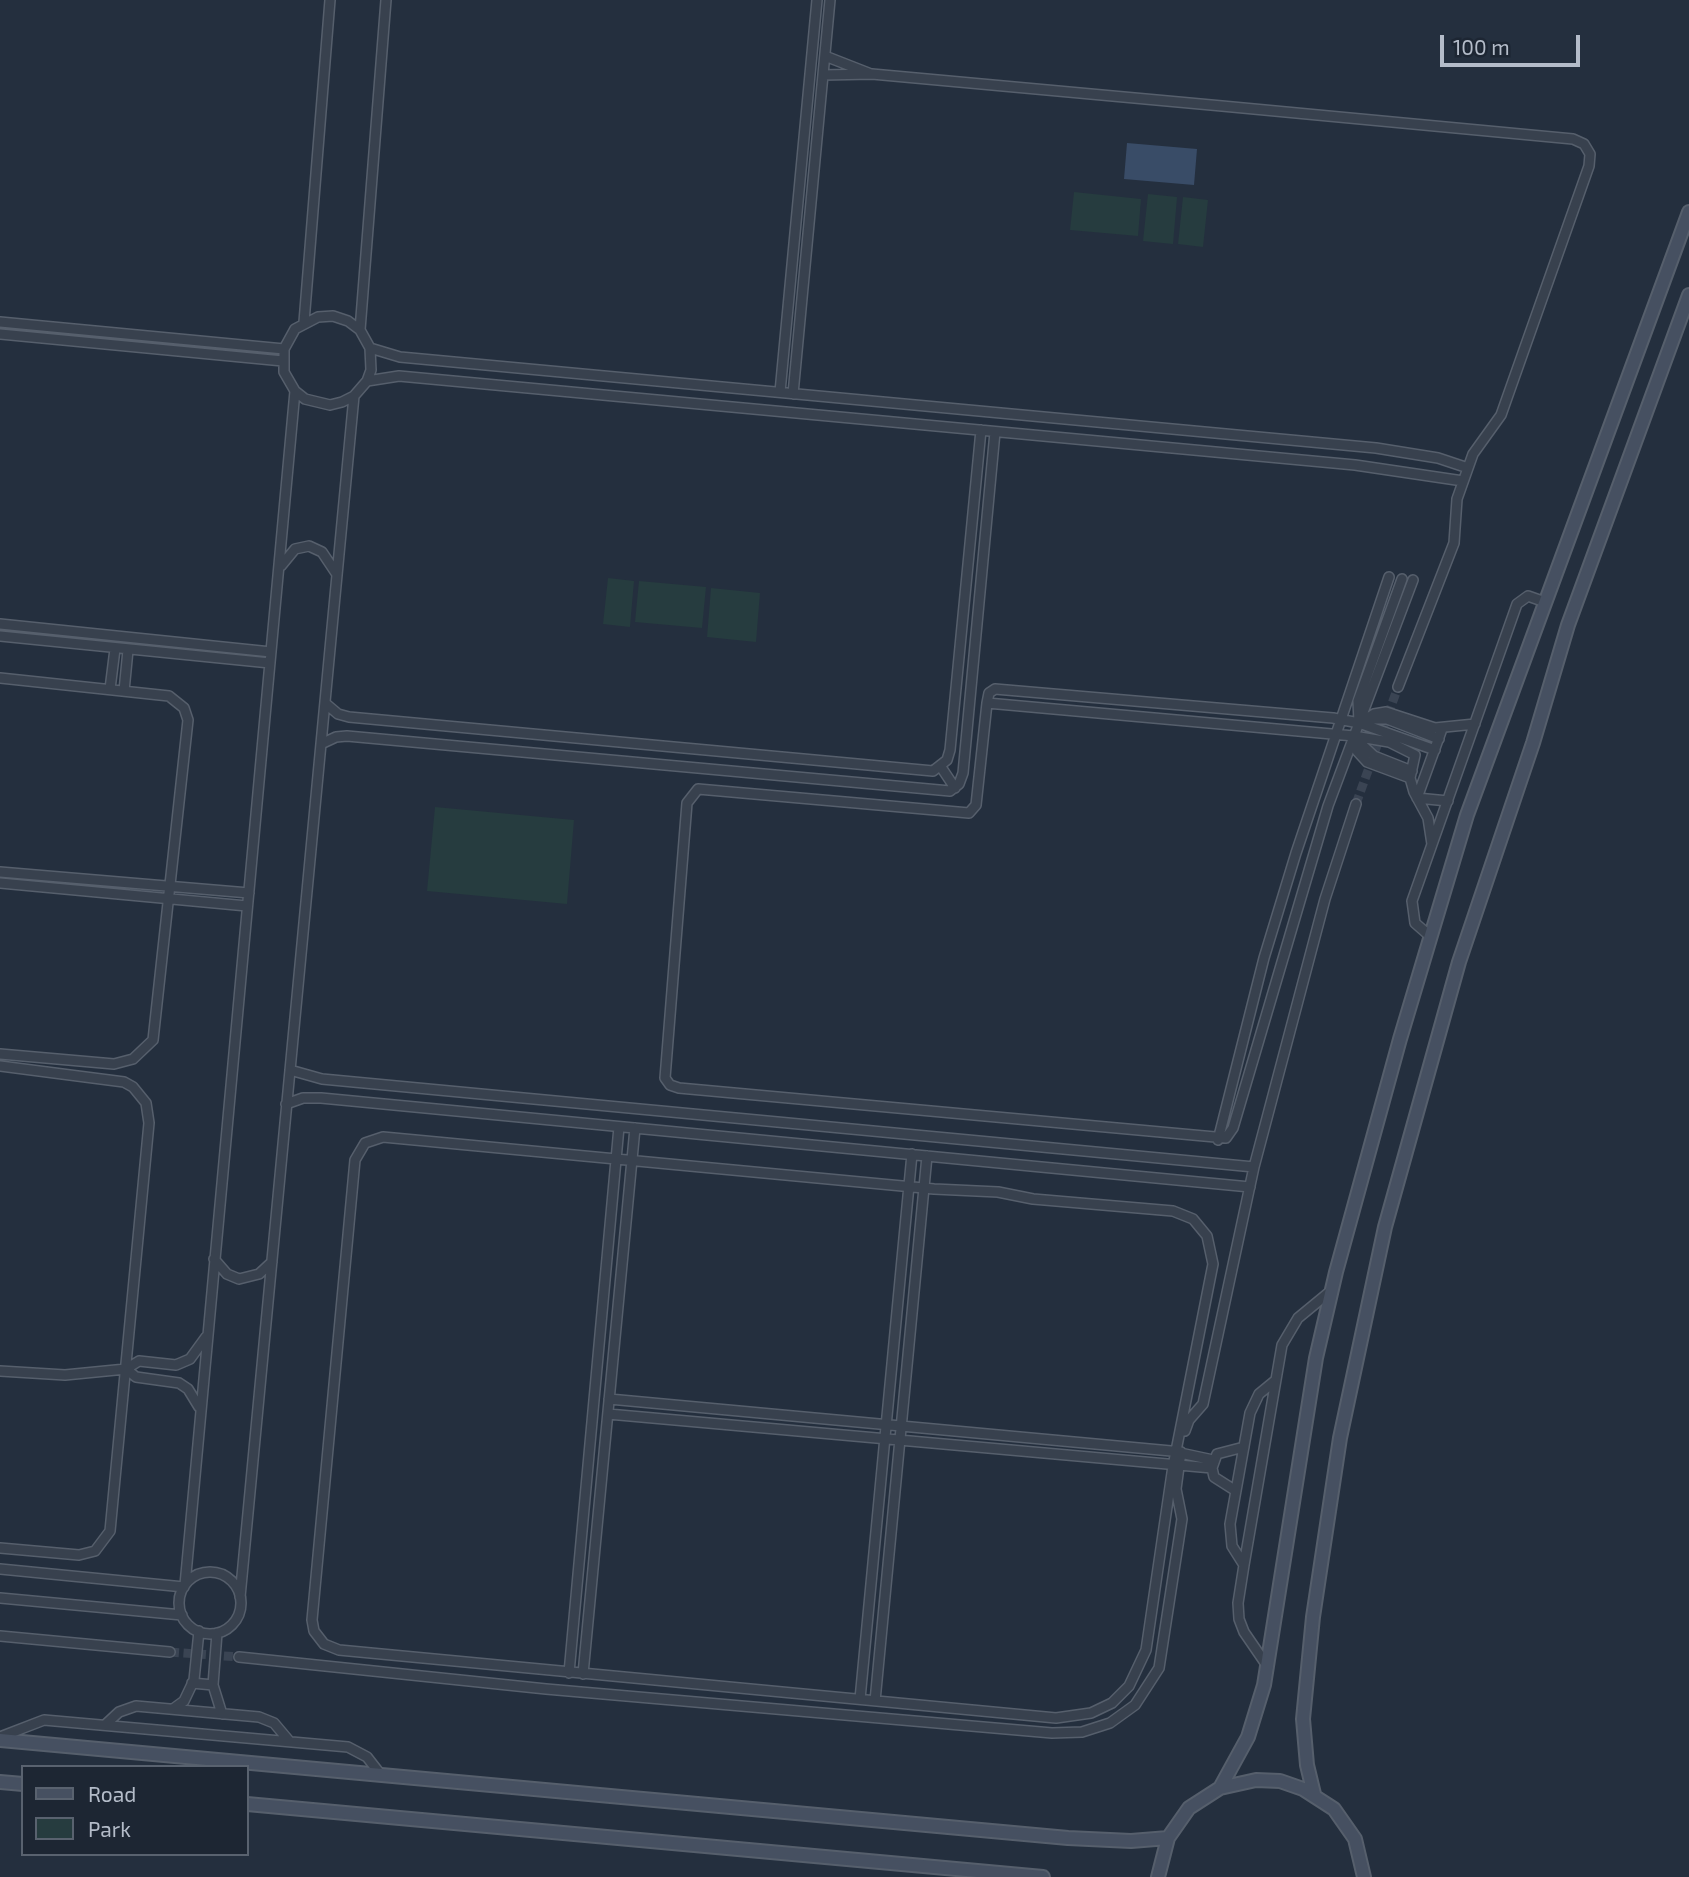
<!DOCTYPE html>
<html>
<head>
<meta charset="utf-8">
<style>
	body { margin:0 }
	#map { position:relative; width:1689px; height:1877px; overflow:hidden; background:#242f3e; font-family:"Exo 2",sans-serif }
	canvas { display:block }
	.legend { position:absolute; left:21px; top:1765px; width:228px; height:91px; box-sizing:border-box; background:#1d2633; border:2px solid #59626f; margin:0; padding:9px 12px; list-style:none; font-size:21px; color:#b4bcc9 }
	.legend li { display:flex; align-items:center; gap:14px; height:35px }
	.legend b { width:35px; border:2px solid #59626f }
	.scale { position:absolute; left:1440px; top:35px; width:140px; height:32px; box-sizing:border-box; border:4px solid #b4bcc9; border-top:0; padding-left:9px; font-size:21px; line-height:24px; white-space:nowrap; color:#b4bcc9; -webkit-text-stroke:5px #1d2633; paint-order:stroke }
</style>
</head>
<body>
<div id="map">
<canvas width="1689" height="1877"></canvas>
<ul class="legend">
<li><b style="height:9px;background:#465061"></b>Road</li>
<li><b style="height:19px;background:#263c3f"></b>Park</li>
</ul>
<div class="scale">100 m</div>
</div>
<script>
const c = document.querySelector('canvas').getContext('2d');
c.lineJoin = 'round';
function fillPath(path, color) { c.fillStyle = color; c.fill(path, 'evenodd'); }
const toPath = rows => new Path2D(rows.map(r => 'M' + r).join(''));
function trace(path, color, width, dash) { c.strokeStyle = color; c.lineWidth = width; c.lineCap = dash ? 'butt' : 'round'; c.setLineDash(dash || []); c.stroke(path); }
const green = toPath([
	[1074,192,1141,199,1138,236,1070,230],
	[1148,194,1177,197,1173,244,1143,241],
	[1183,197,1208,200,1203,247,1178,244],
	[608,578,634,581,630,627,603,624],
	[639,581,706,587,702,628,635,622],
	[711,588,760,593,756,642,707,637],
	[435,807,574,820,567,904,427,891]
]);
const water = toPath([
	[1127,143,1197,149,1194,185,1124,179]
]);
const streetTunnel = toPath([
	[1356,804,1398,687],
	[170,1652,239,1657]
]);
const street = toPath([
	[825,56,871,74],
	[823,75,872,74,1222,106,1573,139,1584,144,1590,154,1589,166,1501,415,1473,454,1457,499,1454,543,1398,687],
	[0,322,284,349],
	[304,322,330,0],
	[360,330,386,0],
	[0,334,283,361],
	[370,348,371,370,367,381,354,396,342,402,330,405,305,399,295,391,284,372,284,349,295,329,318,317,333,316,348,321,360,330,370,348,400,357,1376,448,1438,458,1468,468],
	[367,381,399,376,1355,465,1463,481],
	[780,392,817,0],
	[793,394,830,0],
	[281,566,295,549,309,546,322,552,336,573],
	[1413,580,1359,723,1328,806,1233,1128,1226,1138,679,1088,670,1085,665,1078,687,803,698,789,969,813,976,805,987,703,989,693,995,689,1333,718,1359,723,1435,750],
	[0,624,271,652],
	[0,636,270,663],
	[0,678,169,696,184,708,188,720,153,1040,133,1059,114,1064,0,1054],
	[110,689,115,649],
	[124,691,128,650],
	[325,703,338,714,349,717,933,771,947,760,950,750,981,430],
	[987,703,1354,736,1389,742,1415,755,1410,778,1414,792,1428,818,1432,844],
	[1371,719,1387,719,1439,739],
	[1359,722,1358,701,1402,579],
	[1361,722,1374,714,1386,712,1435,728,1475,724],
	[1442,729,1417,798,1448,801],
	[1354,738,1357,751,1367,762,1410,778],
	[1355,738,1374,756,1412,771],
	[321,744,336,737,347,736,950,791,959,784,963,773,995,432],
	[941,767,955,788],
	[0,872,249,893],
	[0,883,247,906],
	[1431,937,1415,923,1412,901,1517,604,1528,596,1545,602],
	[0,1066,124,1082,133,1087,146,1103,149,1123,110,1531,95,1551,79,1555,0,1548],
	[290,1070,322,1079,1254,1167],
	[286,1104,303,1098,321,1098,1250,1187],
	[383,1137,934,1189,998,1192,1033,1199,1173,1211,1193,1219,1207,1236,1213,1264,1173,1466,1146,1650,1129,1686,1112,1703,1091,1713,1056,1718,339,1650,324,1644,314,1631,312,1620,355,1160,365,1143,383,1137],
	[1218,1140,1264,958,1296,853,1389,577],
	[214,1259,227,1274,239,1279,259,1274,272,1262],
	[126,1369,136,1377,179,1383,188,1389,199,1407],
	[0,1371,65,1375,126,1369,139,1361,176,1365,190,1359,206,1337],
	[609,1399,1171,1451,1213,1460],
	[608,1414,1212,1468],
	[1185,1431,1189,1420,1203,1404,1254,1167,1325,899,1356,804],
	[1236,1491,1214,1477,1212,1468,1217,1454,1244,1447],
	[1244,1565,1232,1546,1230,1524,1250,1413,1259,1394,1276,1380],
	[0,1569,184,1587],
	'179 1603a31 31 0 1 1 62 0a31 31 0 1 1-62 0Z',
	[185,1585,295,391],
	[240,1597,354,396],
	[0,1598,182,1615],
	[217,1633,213,1685,222,1714],
	[0,1636,170,1652],
	[239,1657,546,1689,1052,1733,1082,1732,1110,1723,1135,1705,1159,1668,1182,1519,1176,1489,1181,1452],
	[1268,1667,1244,1632,1239,1619,1238,1603,1244,1565,1282,1345,1298,1318,1332,1290],
	[569,1673,619,1127],
	[583,1674,635,1128],
	[192,1683,213,1685],
	[860,1699,912,1154],
	[875,1701,927,1156],
	[173,1709,184,1701,194,1680,199,1631],
	[105,1725,119,1712,136,1706,259,1717,274,1723,290,1742],
	[0,1737,44,1720,348,1747,367,1757,381,1775]
]);
const secondary = toPath([
	[0,1740,1068,1838,1131,1841,1168,1838],
	[0,1782,23,1784],
	[1220,1788,1248,1737,1264,1685,1316,1358,1336,1272,1400,1039,1467,815,1689,212],
	[1314,1794,1307,1765,1303,1719,1313,1617,1340,1438,1385,1227,1459,962,1533,743,1568,625,1689,295],
	[247,1804,1043,1877],
	[1158,1877,1168,1838,1189,1808,1220,1788,1256,1780,1280,1781,1303,1789,1334,1809,1355,1839,1364,1877]
]);
fillPath(green, '#263c3f');
fillPath(water, '#394c67');
trace(streetTunnel, '#3a4453', 9, [9, 4.5]);
trace(street, '#565f6c', 12);
trace(secondary, '#565f6c', 16);
trace(street, '#38414e', 9);
trace(secondary, '#465061', 12);
</script>
</body>
</html>
